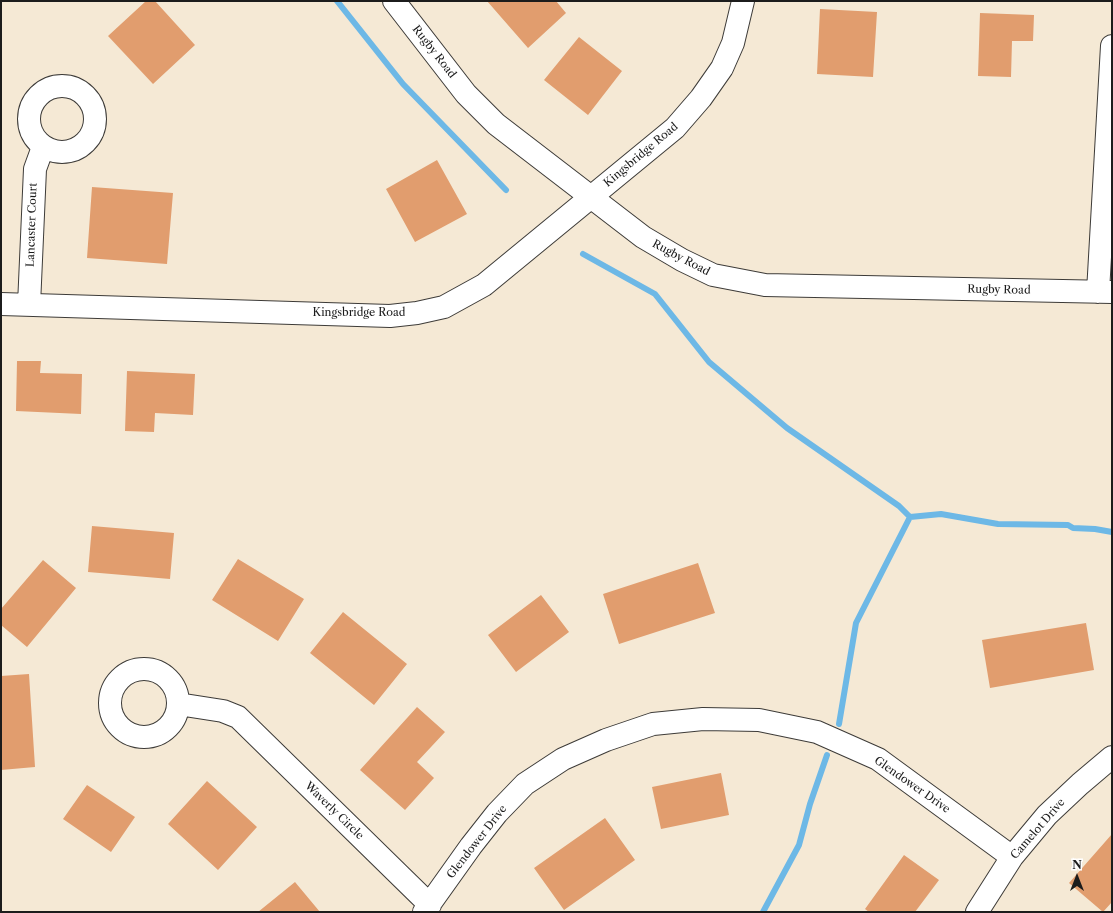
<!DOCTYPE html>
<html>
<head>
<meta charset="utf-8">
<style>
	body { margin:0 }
	#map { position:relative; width:1113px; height:913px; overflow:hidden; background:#f5e9d5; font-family:"Libre Caslon Text",serif }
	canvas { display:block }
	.frame { position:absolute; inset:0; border:2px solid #1c1c1c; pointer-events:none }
	.north { position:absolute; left:1057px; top:857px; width:40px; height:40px; -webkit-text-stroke:3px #fff; paint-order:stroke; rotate:0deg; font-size:11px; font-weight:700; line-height:16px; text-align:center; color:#1c1c1c }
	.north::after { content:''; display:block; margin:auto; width:14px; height:18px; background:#1c1c1c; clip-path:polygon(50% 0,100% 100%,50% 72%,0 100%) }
</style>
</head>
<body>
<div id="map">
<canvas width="1113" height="913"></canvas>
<div class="frame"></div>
<div class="north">N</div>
</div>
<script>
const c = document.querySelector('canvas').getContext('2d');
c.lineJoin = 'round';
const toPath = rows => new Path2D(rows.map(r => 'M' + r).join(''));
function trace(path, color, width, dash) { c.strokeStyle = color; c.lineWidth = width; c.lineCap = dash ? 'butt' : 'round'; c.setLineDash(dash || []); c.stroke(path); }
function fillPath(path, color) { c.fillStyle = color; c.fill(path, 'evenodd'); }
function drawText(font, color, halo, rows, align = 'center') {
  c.font = font + ' "Libre Caslon Text",serif'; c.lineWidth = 3.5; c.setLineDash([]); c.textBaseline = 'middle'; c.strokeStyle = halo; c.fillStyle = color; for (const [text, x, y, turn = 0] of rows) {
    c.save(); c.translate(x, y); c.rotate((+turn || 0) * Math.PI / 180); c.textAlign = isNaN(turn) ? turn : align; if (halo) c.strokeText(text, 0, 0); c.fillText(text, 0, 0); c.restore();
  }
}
const stream = toPath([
	[337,1,403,84,506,190],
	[583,254,655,294,709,362,787,428,899,506,910,517],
	[910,517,941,514,998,524,1068,525,1073,528,1095,529,1112,532],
	[839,724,856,623,910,517],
	[763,912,799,845,810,804,827,755]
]);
const building = toPath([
	[146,1,155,1,195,45,153,84,108,36],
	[487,1,556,1,566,13,528,48],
	[820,9,877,12,873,77,817,74],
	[980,13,1034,15,1033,41,1012,41,1011,77,978,76],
	[579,37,622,71,588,115,544,80],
	[437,160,467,214,415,242,386,189],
	[92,187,173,193,167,264,87,258],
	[17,361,41,361,40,373,82,374,81,414,16,411],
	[127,371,195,374,193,415,155,413,154,432,125,431],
	[92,526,174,533,170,579,88,572],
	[238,559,304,599,278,641,212,600],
	[43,560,76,588,27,647,1,625,1,609],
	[698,563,715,613,619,644,603,594],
	[541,595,569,632,516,672,488,635],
	[343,612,407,664,374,705,310,653],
	[1086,623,1094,670,990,688,982,640],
	[29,674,35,767,1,770,1,676],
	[417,707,445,732,417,762,434,778,405,810,360,770],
	[721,773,729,815,661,829,652,787],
	[207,781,257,827,218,870,168,824],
	[87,785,135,817,111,852,63,819],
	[605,818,635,860,564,910,534,868],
	[1112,834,1112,902,1103,912,1069,883],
	[904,855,939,880,915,912,869,912,865,909],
	[295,882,320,912,258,912]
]);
const minor = toPath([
	[394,1,466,94,496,124,643,237,682,260,713,275,765,285,1112,292],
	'29 119a33 33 0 1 1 66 0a33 33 0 1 1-66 0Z',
	[1098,292,1112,46],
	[1,304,390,316,417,313,444,307,484,285,675,128,701,98,722,68,733,43,743,1],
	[29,305,35,169,43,147],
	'110 703a34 34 0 1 1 68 0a34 34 0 1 1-68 0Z',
	[178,704,223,711,238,717,430,905],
	[424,912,471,846,497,813,525,784,563,759,606,740,653,724,703,719,759,720,817,732,878,759,1012,857],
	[977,912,1012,857,1047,815,1080,784,1112,757]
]);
const streetNames = [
	["Rugby Road",434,52,52],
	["Kingsbridge Road",641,155,-40],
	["Lancaster Court",32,225,-88],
	["Rugby Road",681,258,28],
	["Rugby Road",999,290,1],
	["Kingsbridge Road",359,313],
	["Glendower Drive",912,785,35],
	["Waverly Circle",334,811,44],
	["Camelot Drive",1038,829,-49],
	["Glendower Drive",477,842,-52]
];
trace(stream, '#6db8e6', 6);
fillPath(building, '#e19d6e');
trace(minor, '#3d3b38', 24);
trace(minor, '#fff', 22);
drawText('11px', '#1c1c1c', '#fff', streetNames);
</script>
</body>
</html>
